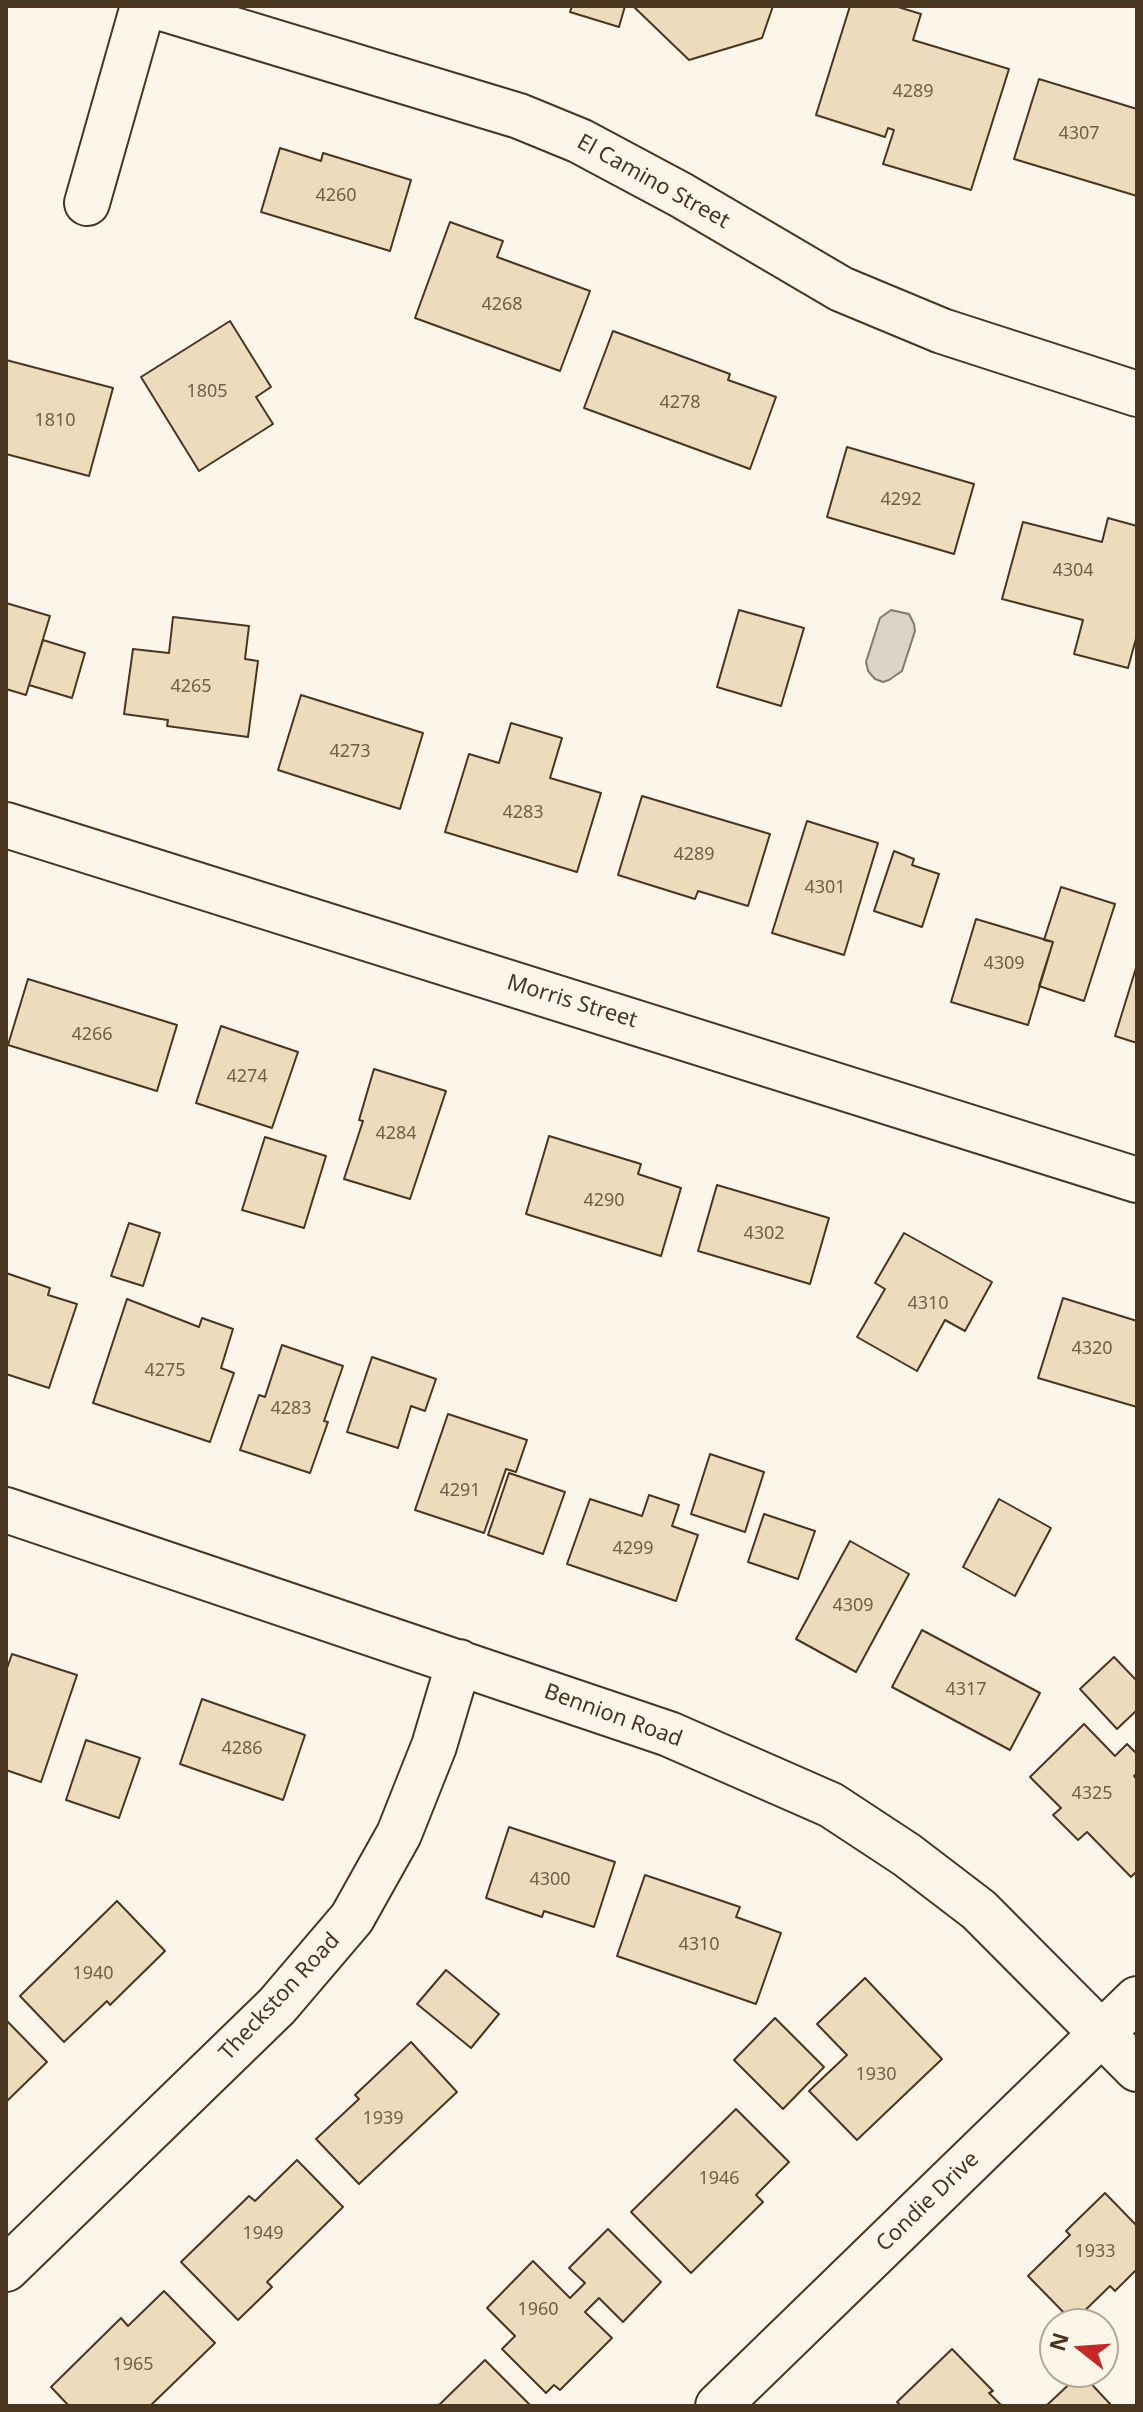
<!DOCTYPE html>
<html>
<head>
<meta charset="utf-8">
<style>
	body { margin:0 }
	#map { position:relative; width:1143px; height:2412px; overflow:hidden; background:#fbf6e9; font-family:"Noto Sans",sans-serif }
	canvas { display:block }
	.frame { position:absolute; inset:0; border:8px solid #4a3520; pointer-events:none }
	.north { position:absolute; left:1039px; top:2308px; width:80px; height:80px; box-sizing:border-box; background:#fbf6e9; border:2px solid #b4a999; border-radius:50%; rotate:287deg; font-size:22px; font-weight:700; line-height:32px; text-align:center; color:#4a3520 }
	.north::after { content:''; display:block; margin:auto; width:28px; height:36px; background:#c62828; clip-path:polygon(50% 0,100% 100%,50% 72%,0 100%) }
</style>
</head>
<body>
<div id="map">
<canvas width="1143" height="2412"></canvas>
<div class="frame"></div>
<div class="north">N</div>
</div>
<script>
const c = document.querySelector('canvas').getContext('2d');
c.lineJoin = 'round';
function fillPath(path, color) { c.fillStyle = color; c.fill(path, 'evenodd'); }
const toPath = rows => new Path2D(rows.map(r => 'M' + r).join(''));
function trace(path, color, width, dash) { c.strokeStyle = color; c.lineWidth = width; c.lineCap = dash ? 'butt' : 'round'; c.setLineDash(dash || []); c.stroke(path); }
function drawText(font, color, halo, rows, align = 'center') {
  c.font = font + ' "Noto Sans",sans-serif'; c.lineWidth = 6; c.setLineDash([]); c.textBaseline = 'middle'; c.strokeStyle = halo; c.fillStyle = color; for (const [text, x, y, turn = 0] of rows) {
    c.save(); c.translate(x, y); c.rotate((+turn || 0) * Math.PI / 180); c.textAlign = isNaN(turn) ? turn : align; if (halo) c.strokeText(text, 0, 0); c.fillText(text, 0, 0); c.restore();
  }
}
const water = toPath([
	[891,610,909,614,914,624,915,631,902,671,889,680,883,682,875,679,868,671,866,662,880,618,891,610]
]);
const building = toPath([
	[572,6,625,6,619,27,570,12,572,6],
	[633,6,632,6,773,6,762,38,689,60,633,6],
	[850,6,895,6,921,14,913,40,1009,69,971,190,883,164,894,130,888,128,885,137,816,115,850,6],
	[1039,79,1137,109,1137,196,1014,159,1039,79],
	[280,148,321,161,323,153,411,180,390,251,261,212,280,148],
	[450,222,503,241,497,257,590,291,560,371,415,318,450,222],
	[230,321,271,387,256,397,273,424,199,471,141,377,230,321],
	[613,331,730,374,728,380,776,397,750,469,584,408,613,331],
	[6,360,113,388,89,476,6,454,6,360],
	[847,447,974,484,954,554,827,517,847,447],
	[1108,518,1137,526,1137,635,1128,668,1074,654,1083,620,1002,599,1023,522,1102,542,1108,518],
	[6,603,50,616,26,695,6,689,6,603],
	[739,610,804,628,781,706,717,687,739,610],
	[173,617,249,626,245,659,258,661,248,737,167,726,168,720,124,714,133,649,169,653,173,617],
	[43,640,85,653,72,698,29,685,43,640],
	[301,695,423,733,400,809,278,770,301,695],
	[511,723,562,738,550,778,601,793,577,872,445,832,469,754,499,763,511,723],
	[642,796,770,834,748,906,698,891,695,899,618,875,642,796],
	[807,821,878,843,844,955,772,933,807,821],
	[894,851,914,859,912,865,939,874,922,927,874,911,894,851],
	[1061,887,1115,904,1084,1001,1039,986,1053,942,1044,940,1061,887],
	[976,919,1053,942,1028,1025,951,1002,976,919],
	[1136,968,1137,968,1137,1043,1115,1036,1136,968],
	[28,979,177,1025,157,1091,8,1045,28,979],
	[221,1026,298,1052,272,1128,196,1103,221,1026],
	[374,1069,446,1091,410,1199,344,1179,363,1121,359,1120,374,1069],
	[549,1136,641,1164,638,1174,681,1188,661,1256,526,1214,549,1136],
	[265,1137,326,1156,304,1228,242,1210,265,1137],
	[717,1185,829,1218,810,1284,698,1251,717,1185],
	[129,1223,160,1233,143,1286,111,1276,129,1223],
	[904,1233,992,1282,965,1331,945,1320,917,1371,857,1337,885,1289,875,1283,904,1233],
	[6,1273,50,1288,48,1295,77,1304,49,1388,6,1374,6,1273],
	[1063,1298,1137,1321,1137,1407,1038,1378,1063,1298],
	[127,1299,199,1327,202,1318,233,1329,221,1368,234,1373,210,1442,93,1403,127,1299],
	[282,1345,343,1366,324,1421,328,1422,310,1473,240,1450,259,1395,265,1397,282,1345],
	[372,1357,436,1379,425,1411,411,1406,398,1448,347,1432,372,1357],
	[448,1414,527,1440,516,1472,506,1469,484,1533,415,1510,448,1414],
	[710,1454,764,1472,745,1532,691,1514,710,1454],
	[509,1473,565,1492,543,1554,488,1535,509,1473],
	[649,1495,679,1505,672,1526,698,1535,676,1601,567,1564,590,1499,642,1516,649,1495],
	[999,1499,1051,1528,1015,1596,963,1567,999,1499],
	[764,1514,815,1531,798,1579,748,1562,764,1514],
	[850,1541,909,1574,856,1672,796,1639,850,1541],
	[922,1630,1040,1693,1010,1750,892,1687,922,1630],
	[12,1654,77,1675,41,1782,6,1770,6,1671,12,1654],
	[1114,1657,1137,1681,1137,1710,1117,1729,1080,1689,1114,1657],
	[202,1699,305,1735,283,1800,180,1764,202,1699],
	[1084,1724,1115,1756,1127,1744,1137,1754,1137,1773,1134,1776,1137,1780,1137,1871,1131,1877,1087,1832,1078,1840,1053,1815,1061,1808,1030,1777,1084,1724],
	[86,1740,140,1758,119,1818,66,1800,86,1740],
	[509,1827,615,1862,594,1927,544,1911,542,1917,486,1898,509,1827],
	[645,1875,740,1907,736,1917,781,1933,756,2004,617,1956,645,1875],
	[117,1901,165,1951,110,2005,107,2001,64,2042,20,1996,117,1901],
	[446,1970,499,2014,471,2048,417,2004,446,1970],
	[865,1978,942,2059,857,2140,809,2091,847,2055,817,2024,865,1978],
	[775,2018,824,2067,783,2109,734,2060,775,2018],
	[6,2020,47,2062,6,2102,6,2020],
	[411,2042,457,2092,359,2184,316,2139,359,2099,355,2095,411,2042],
	[736,2109,789,2162,756,2195,763,2202,691,2273,631,2212,736,2109],
	[297,2160,343,2207,267,2282,272,2287,238,2320,181,2262,249,2196,255,2201,297,2160],
	[1105,2193,1137,2226,1137,2269,1115,2291,1110,2286,1073,2322,1028,2276,1070,2235,1066,2231,1105,2193],
	[608,2229,661,2282,623,2322,599,2298,585,2312,612,2338,560,2390,554,2385,546,2393,502,2349,515,2336,487,2308,533,2261,570,2298,585,2283,569,2268,608,2229],
	[164,2291,215,2343,150,2406,69,2406,51,2387,121,2318,128,2326,164,2291],
	[952,2349,993,2391,989,2393,1002,2406,901,2406,897,2402,952,2349],
	[485,2360,531,2406,438,2406,485,2360],
	[1081,2373,1112,2406,1046,2406,1081,2373]
]);
const street = toPath([
	[155,6,519,116,580,141,681,195,841,289,942,331,1137,394],
	[87,203,143,6],
	[6,825,1137,1180],
	[6,1510,669,1734,831,1805,907,1855,979,1910,1137,2069],
	[6,2269,277,2006,352,1918,399,1834,434,1746,459,1662],
	[718,2406,1137,1999]
]);
const numberNames = [
	["4289",913,92],
	["4307",1079,134],
	["4260",336,196],
	["4268",502,305],
	["1805",207,392],
	["4278",680,403],
	["1810",55,421],
	["4292",901,500],
	["4304",1073,571],
	["4265",191,687],
	["4273",350,752],
	["4283",523,813],
	["4289",694,855],
	["4301",825,888],
	["4309",1004,964],
	["4266",92,1035],
	["4274",247,1077],
	["4284",396,1134],
	["4290",604,1201],
	["4302",764,1234],
	["4310",928,1304],
	["4320",1092,1349],
	["4275",165,1371],
	["4283",291,1409],
	["4291",460,1491],
	["4299",633,1549],
	["4309",853,1606],
	["4317",966,1690],
	["4286",242,1749],
	["4325",1092,1794],
	["4300",550,1880],
	["4310",699,1945],
	["1940",93,1974],
	["1930",876,2075],
	["1939",383,2119],
	["1946",719,2179],
	["1949",263,2234],
	["1933",1095,2252],
	["1960",538,2310],
	["1965",133,2365]
];
const streetNames = [
	["El Camino Street",653,182,29],
	["Morris Street",572,1002,17],
	["Bennion Road",613,1716,20],
	["Theckston Road",280,1997,-47],
	["Condie Drive",928,2202,-44]
];
fillPath(water, '#dcd4c6');
trace(water, '#887966', 2);
fillPath(building, '#ecdcbc');
trace(building, '#4a3520', 2);
trace(street, '#4a3520', 48);
trace(street, '#fbf6e9', 44);
drawText('18px', '#725f47', null, numberNames);
drawText('22px', '#4a3520', '#fbf6e9', streetNames);
</script>
</body>
</html>
